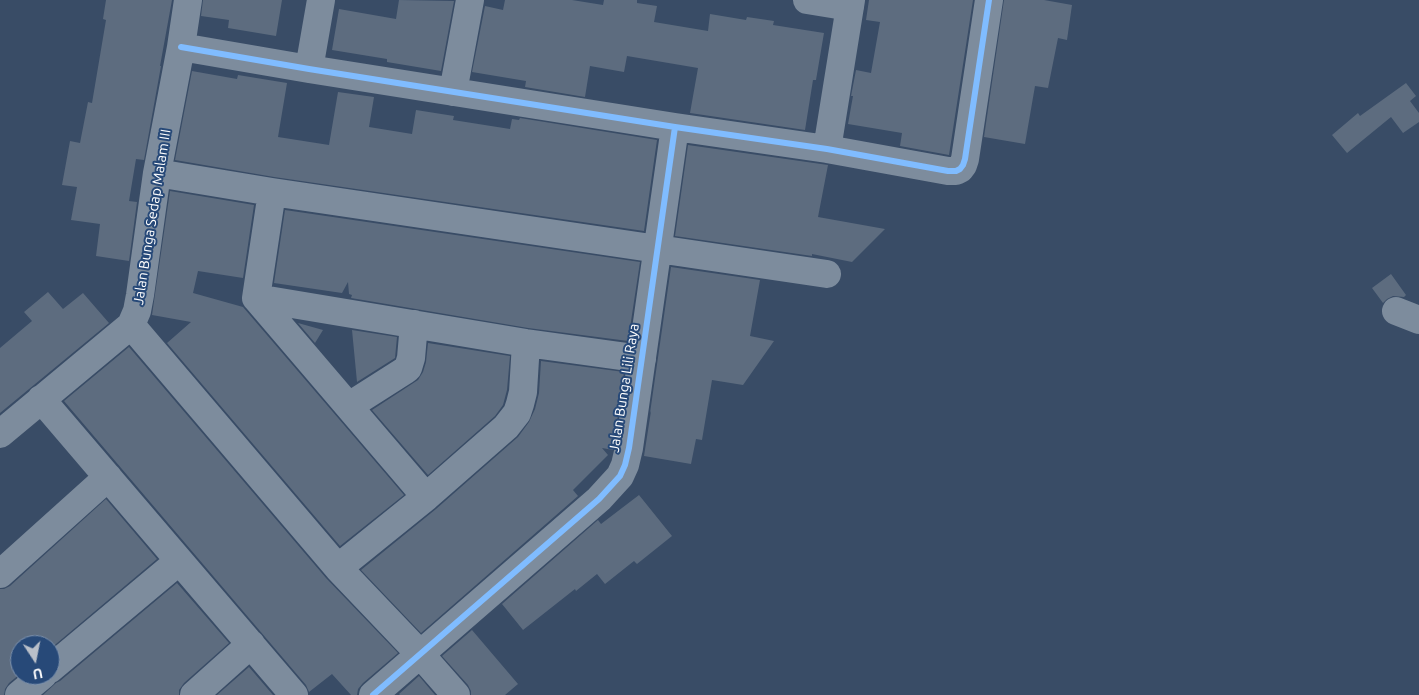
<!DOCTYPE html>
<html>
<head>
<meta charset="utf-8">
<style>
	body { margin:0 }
	#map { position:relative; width:1419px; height:695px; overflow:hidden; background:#394c66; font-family:Ubuntu,sans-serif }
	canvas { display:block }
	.north { position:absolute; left:10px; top:635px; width:50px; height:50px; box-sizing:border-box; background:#274978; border:1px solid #7d92ae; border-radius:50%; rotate:169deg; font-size:14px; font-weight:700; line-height:20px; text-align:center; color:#fff }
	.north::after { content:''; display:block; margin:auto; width:18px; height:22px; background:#bac0c9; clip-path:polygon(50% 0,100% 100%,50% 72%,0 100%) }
</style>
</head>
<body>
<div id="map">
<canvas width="1419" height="695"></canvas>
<div class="north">U</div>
</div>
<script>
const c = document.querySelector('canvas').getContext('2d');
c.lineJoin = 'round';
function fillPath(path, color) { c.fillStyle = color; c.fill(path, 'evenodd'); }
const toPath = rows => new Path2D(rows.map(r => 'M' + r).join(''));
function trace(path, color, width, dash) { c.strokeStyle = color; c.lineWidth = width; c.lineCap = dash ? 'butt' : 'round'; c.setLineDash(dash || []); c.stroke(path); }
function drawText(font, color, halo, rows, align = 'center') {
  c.font = font + ' Ubuntu,sans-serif'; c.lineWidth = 4; c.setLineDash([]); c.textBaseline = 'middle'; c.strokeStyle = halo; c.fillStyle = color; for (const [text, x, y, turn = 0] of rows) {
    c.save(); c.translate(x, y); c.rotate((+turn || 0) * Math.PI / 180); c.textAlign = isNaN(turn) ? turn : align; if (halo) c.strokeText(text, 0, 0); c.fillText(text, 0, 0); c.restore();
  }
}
const building = toPath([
	[106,0,172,0,160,66,161,66,144,160,136,159,129,201,137,202,129,261,96,256,100,224,71,220,77,187,62,185,70,141,80,143,88,102,92,103,106,20,103,19],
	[203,0,282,0,276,36,228,28,229,20,201,16],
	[399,0,454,1,441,71,387,62,387,59,332,50,339,9,396,19],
	[505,0,572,0,603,5,604,0,637,0,637,3,657,6,654,22,708,31,710,14,746,20,747,17,774,21,773,25,824,33,816,80,813,80,805,130,690,113,698,68,627,56,624,72,590,66,585,97,525,87,526,81,472,72,485,6,503,10],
	[869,0,973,0,949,155,900,146,902,133,848,124,853,96,851,96,856,70,871,73,880,22,866,20],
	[1004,0,1044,0,1072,5,1067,40,1058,38,1048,88,1035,86,1025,144,984,137],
	[192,71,237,79,238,75,287,83,278,137,329,145,338,92,374,97,369,127,412,134,416,110,454,116,453,120,510,129,512,119,519,120,520,118,657,140,644,231,274,177,175,160],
	[1406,83,1416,96,1410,101,1419,113,1419,122,1403,133,1391,117,1347,153,1332,135,1358,113,1360,116],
	[688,145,828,165,818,217,885,229,852,262,812,254,812,256,675,236],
	[170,191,254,205,243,278,198,271,193,293,243,307,404,495,340,546,167,343,191,322,152,315],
	[285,210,640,262,628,341,528,328,351,298,352,295,349,294,348,282,342,293,274,283],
	[671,267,760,280,750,336,774,341,743,385,712,380,702,440,696,439,691,464,644,456,651,411,650,413],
	[1391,274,1406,295,1404,297,1393,296,1387,299,1383,303,1372,288],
	[48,292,63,309,83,293,109,323,0,413,0,348,32,321,24,312],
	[298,323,323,330,315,343],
	[352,330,397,337,395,358,357,382],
	[428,343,510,356,507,390,503,405,495,416,428,475,372,410,418,380,423,372,426,362],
	[129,347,326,578,398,653,363,683,358,689,357,695,351,695,332,674,309,692,306,685,64,401],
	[541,361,624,372,613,450,602,448,608,455,573,490,578,496,421,633,361,570,436,509,518,437,529,422,535,409,539,393],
	[639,495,672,536,637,564,634,561,605,584,597,574,576,591,575,589,523,630,502,604,598,520,601,524],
	[106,499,157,559,50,649,50,645,20,645,20,674,9,683,5,689,4,695,0,695,0,589,4,589,10,586],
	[177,583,229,643,184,683,179,690,179,695,43,695,56,683,60,681],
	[472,630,518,684,505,695,471,695,471,691,468,685,442,656],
	[249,667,273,695,217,695],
	[419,676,435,695,400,695,399,694]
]);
const minor = toPath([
	[807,0,850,7],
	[181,47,309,69,675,127,827,149,948,171,956,171,960,169,963,165,965,159,989,0],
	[309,69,321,0],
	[453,92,470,0],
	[827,149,851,0],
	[157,173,272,192,827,274],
	[272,192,256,298,426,497],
	[256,298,526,343,642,359],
	[1396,311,1419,320],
	[131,325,338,568,420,654,456,695],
	[41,399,294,695],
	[349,406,404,371,408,368,411,358,414,324],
	[0,434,131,325,137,311,140,295,157,173,181,47,188,0],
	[338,568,426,497,506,427,517,413,520,404,523,392,526,343],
	[0,574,108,477],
	[50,669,179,561],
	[19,695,43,675],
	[194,695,251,644],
	[373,695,599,499,620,476,625,465,629,448,675,127]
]);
const cycleway = toPath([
	[181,47,309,69,675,127,827,149,948,171,956,171,960,169,963,165,965,159,989,0],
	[373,695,599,499,620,476,625,465,629,448,675,127]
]);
const streetNames = [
	["Jalan Bunga Sedap Malam III",152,217,-81],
	["Jalan Bunga Lili Raya",624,388,-81]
];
fillPath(building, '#5d6c7f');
trace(minor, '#7d8c9d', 28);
trace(cycleway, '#80bcff', 6);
drawText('14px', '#fff', '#274978', streetNames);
</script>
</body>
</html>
